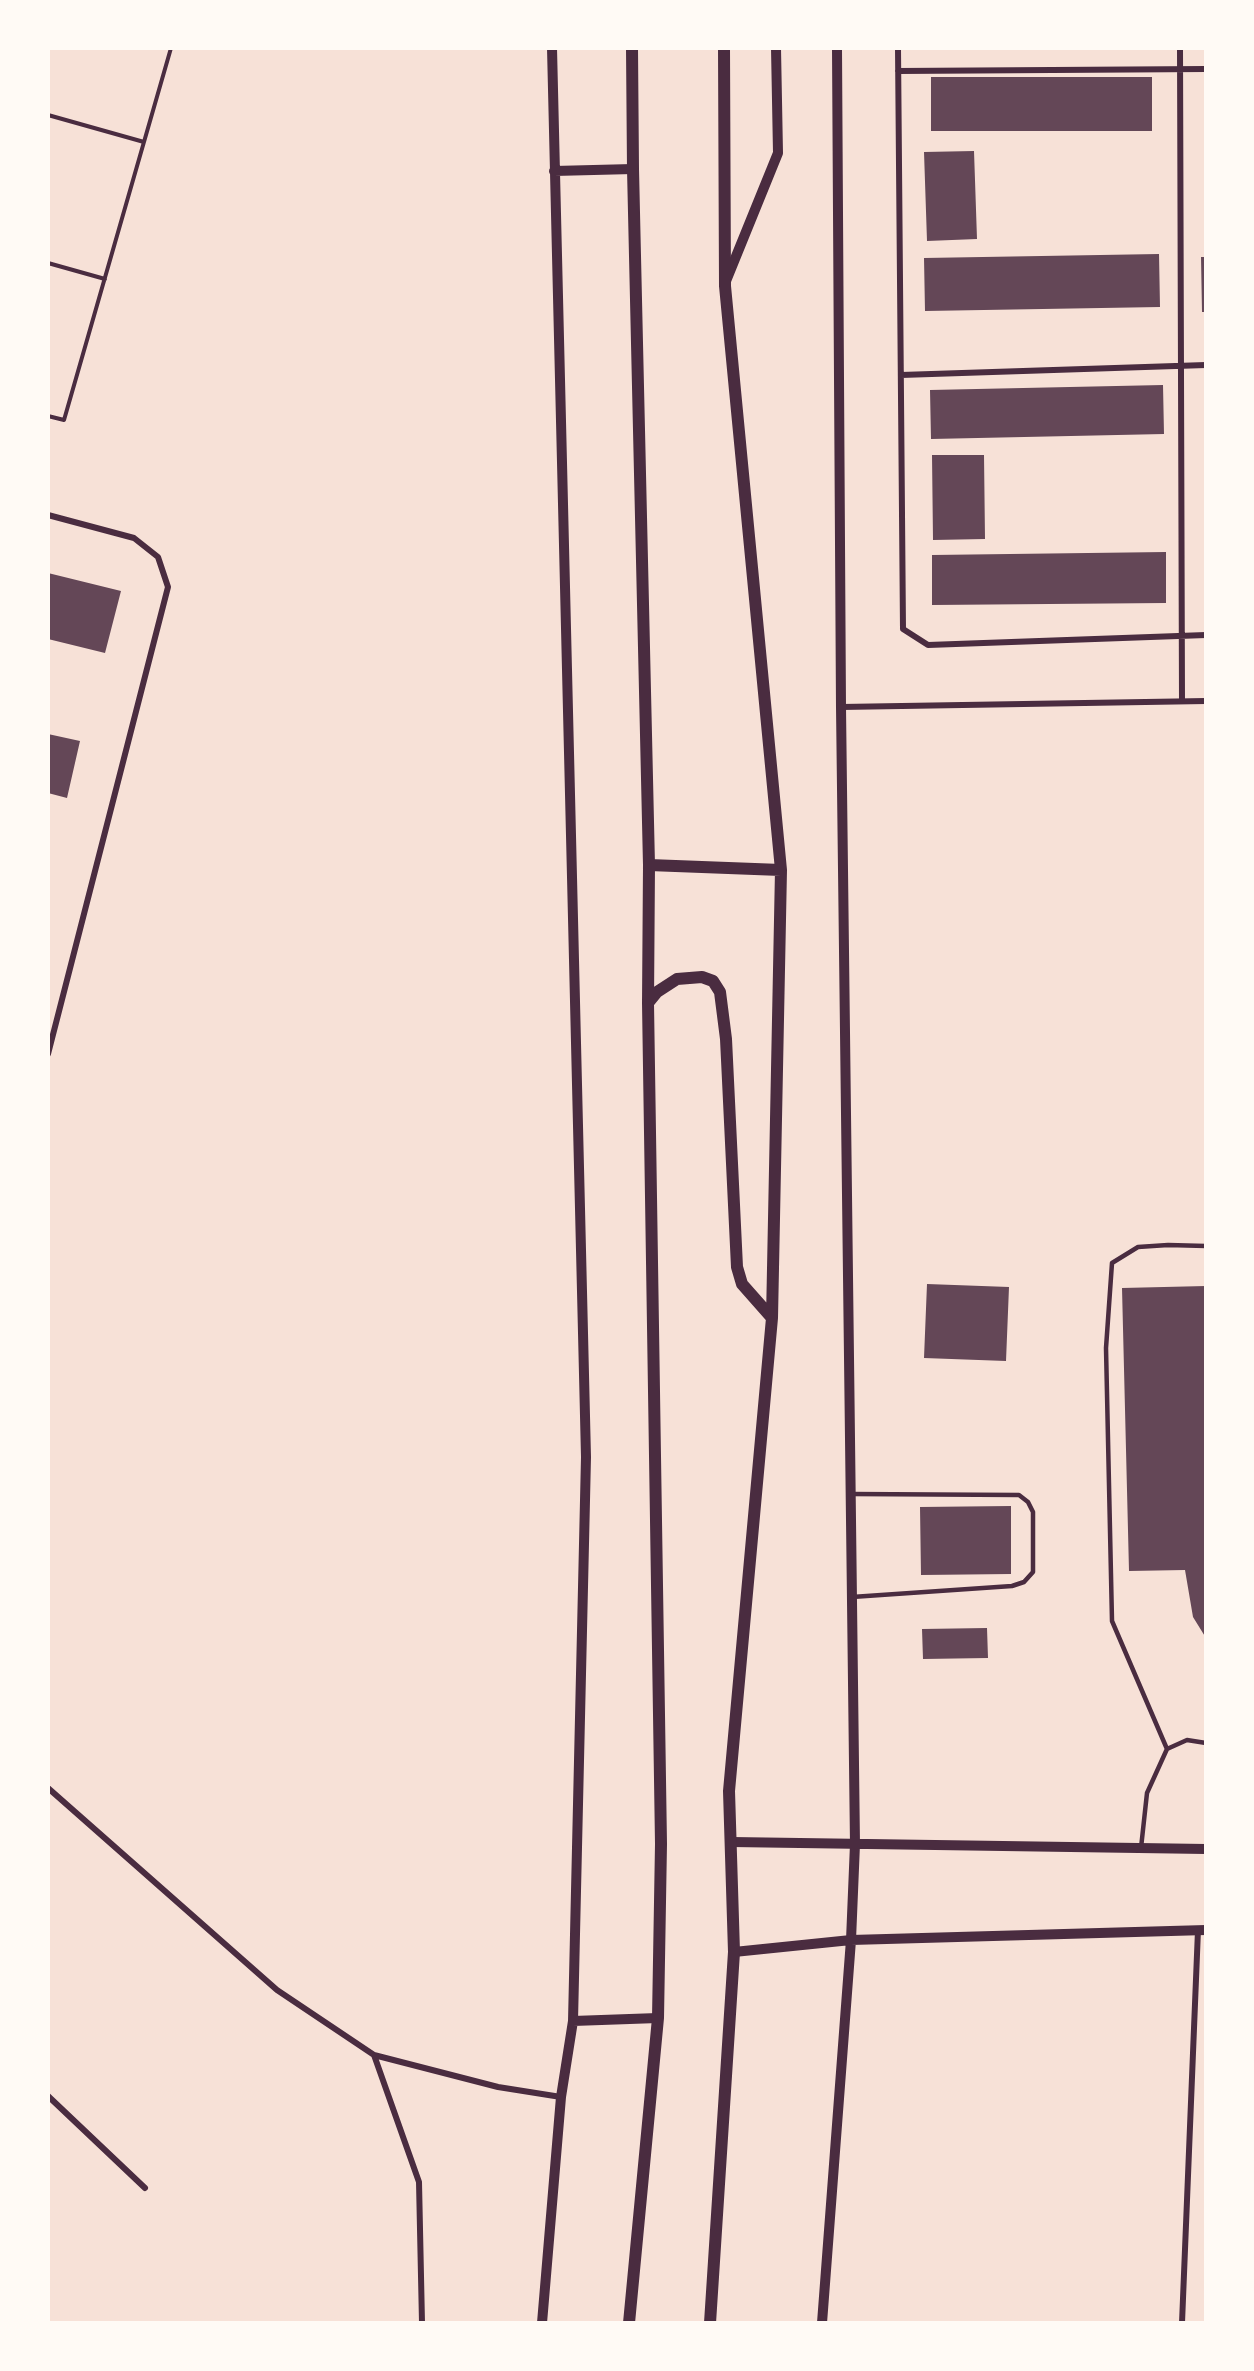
<!DOCTYPE html>
<html>
<head>
<meta charset="utf-8">
<style>
	body { margin:0 }
	#map { position:relative; width:1254px; height:2371px; overflow:hidden; background:#f7e1d7; font-family:Manrope,sans-serif }
	canvas { display:block }
	.frame { position:absolute; inset:0; border:50px solid #fffaf5; pointer-events:none }
</style>
</head>
<body>
<div id="map">
<canvas width="1254" height="2371"></canvas>
<div class="frame"></div>
</div>
<script>
const c = document.querySelector('canvas').getContext('2d');
c.lineJoin = 'round';
function fillPath(path, color) { c.fillStyle = color; c.fill(path, 'evenodd'); }
const toPath = rows => new Path2D(rows.map(r => 'M' + r).join(''));
function trace(path, color, width, dash) { c.strokeStyle = color; c.lineWidth = width; c.lineCap = dash ? 'butt' : 'round'; c.setLineDash(dash || []); c.stroke(path); }
const building = toPath([
	[931,77,1152,77,1152,131,931,131],
	[974,151,977,239,927,241,924,152],
	[1159,254,1160,307,925,311,924,258],
	[1201,257,1206,257,1206,312,1202,312],
	[1163,385,1164,434,931,439,930,390],
	[932,455,984,455,985,539,933,540],
	[1166,552,1166,603,932,605,932,555],
	[48,573,121,591,105,653,48,639],
	[48,734,80,741,67,798,48,793],
	[927,1284,1009,1287,1006,1361,924,1358],
	[1206,1286,1206,1638,1193,1617,1185,1570,1129,1571,1122,1288],
	[1011,1506,1011,1574,921,1575,920,1507],
	[987,1628,988,1658,923,1659,922,1629]
]);
const path = toPath([
	[48,115,144,142],
	[48,263,105,279],
	[48,416,64,420,171,48]
]);
const service = toPath([
	[851,1494,1019,1495,1028,1502,1033,1512,1033,1572,1024,1582,1012,1586,852,1597],
	[1167,1749,1112,1621,1106,1348,1112,1263,1138,1247,1168,1245,1206,1246],
	[1141,1848,1147,1793,1167,1749,1187,1740,1206,1743]
]);
const minor = toPath([
	[898,48,903,629,928,645,1206,635],
	[1180,48,1182,701],
	[898,71,1206,69],
	[901,375,1206,365],
	[48,515,134,538,158,557,168,587,48,1054],
	[841,707,1206,701],
	[48,1788,277,1990,374,2055,419,2182,422,2323],
	[374,2055,498,2087,561,2097],
	[48,2096,145,2188],
	[1182,2323,1198,1930]
]);
const tertiary = toPath([
	[552,48,586,1457,573,2021],
	[554,171,633,169],
	[726,281,778,153,776,48],
	[732,1842,1206,1849],
	[734,1952,851,1940,1206,1930],
	[542,2323,561,2097,573,2021,658,2018],
	[822,2323,851,1940,855,1844,841,707,837,48]
]);
const secondary = toPath([
	[649,865,781,870],
	[648,1003,657,992,677,979,702,977,713,981,720,992,726,1039,737,1267,742,1284,772,1318],
	[629,2323,658,2018,661,1844,648,1003,649,865,633,169,632,48],
	[710,2323,734,1952,729,1791,772,1318,781,870,725,286,724,48]
]);
fillPath(building, '#644757');
trace(path, '#4a2c40', 4);
trace(service, '#4a2c40', 4.5);
trace(minor, '#4a2c40', 6);
trace(tertiary, '#4a2c40', 10);
trace(secondary, '#4a2c40', 12);
</script>
</body>
</html>
